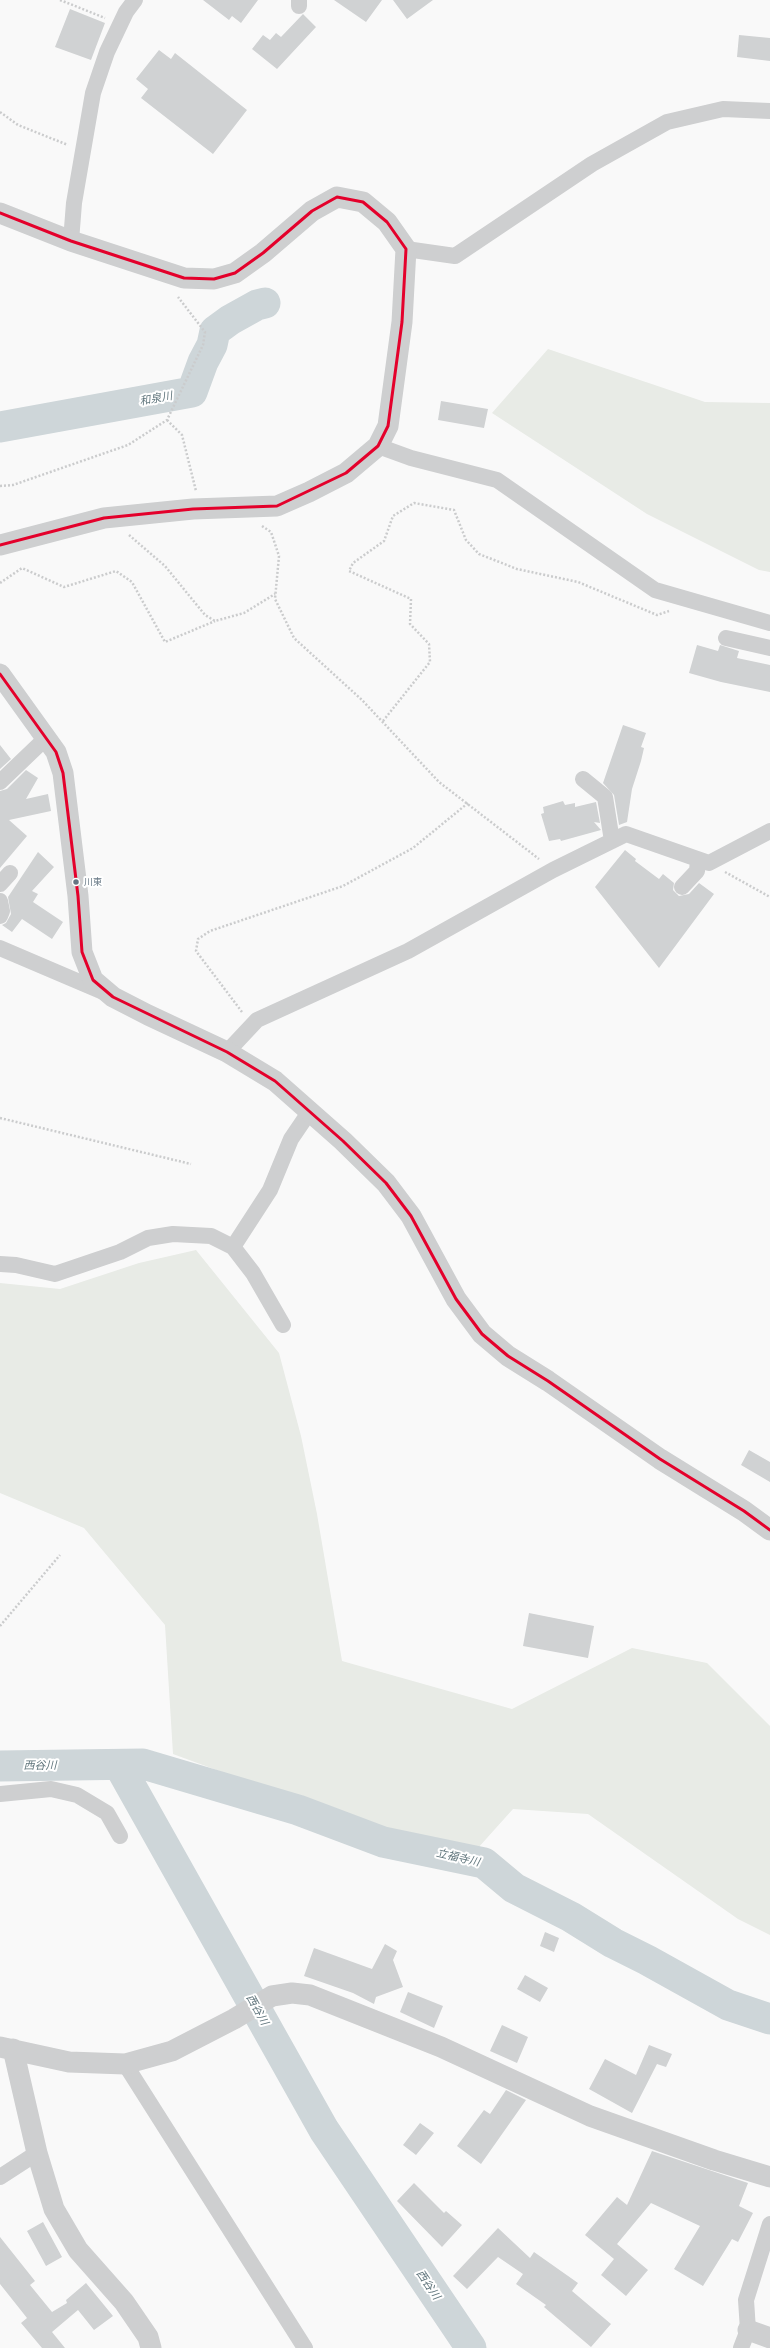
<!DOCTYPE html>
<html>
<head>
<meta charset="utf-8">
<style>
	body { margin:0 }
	canvas { display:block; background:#f9f9f9 }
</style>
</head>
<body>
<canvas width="770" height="2348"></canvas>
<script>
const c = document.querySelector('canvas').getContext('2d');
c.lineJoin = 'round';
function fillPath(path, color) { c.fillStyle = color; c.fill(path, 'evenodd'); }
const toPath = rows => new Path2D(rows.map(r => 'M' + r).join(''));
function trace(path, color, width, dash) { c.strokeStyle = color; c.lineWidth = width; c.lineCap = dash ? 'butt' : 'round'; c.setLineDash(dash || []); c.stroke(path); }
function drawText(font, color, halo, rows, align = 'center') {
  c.font = font + ' "Fira Sans","Noto Sans JP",sans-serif'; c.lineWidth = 4; c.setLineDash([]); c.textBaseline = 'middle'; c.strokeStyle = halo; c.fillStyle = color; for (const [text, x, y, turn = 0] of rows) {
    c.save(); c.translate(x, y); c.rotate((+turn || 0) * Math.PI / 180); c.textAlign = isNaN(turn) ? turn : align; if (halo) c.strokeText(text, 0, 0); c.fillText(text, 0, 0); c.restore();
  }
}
const green = toPath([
	[548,349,705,402,770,403,770,572,759,570,647,514,492,413],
	[196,1250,279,1353,301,1436,317,1514,342,1661,512,1709,632,1648,707,1663,770,1726,770,1935,738,1919,588,1814,513,1809,469,1858,379,1832,344,1817,173,1754,165,1625,84,1528,0,1493,0,1283,60,1289,139,1263]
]);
const river = toPath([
	[0,427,192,392,203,362,212,345,215,331,230,320,257,305,265,303],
	[119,1765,324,2130,471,2348],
	[0,1766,143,1764,298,1810,383,1842,484,1863,514,1888,571,1917,613,1943,647,1960,728,2005,770,2019]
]);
const building = toPath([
	[203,0,258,0,241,23,232,16,229,20],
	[334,0,382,0,366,22],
	[393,0,433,0,407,19],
	[70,9,105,23,91,60,55,47],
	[303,14,316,27,277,69,252,49,263,35,270,40,276,33,281,37],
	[739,35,770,38,770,61,737,57],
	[159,50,171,59,175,53,247,110,213,154,141,98,148,89,136,79],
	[441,401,488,409,484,428,438,420],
	[697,645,718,651,720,645,739,651,737,658,770,665,770,692,721,682,689,673],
	[623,725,646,733,641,747,644,748,641,761,632,789,627,822,619,825,614,795,603,783],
	[0,745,11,759,0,769],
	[26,770,38,778,26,799,48,794,51,811,9,820,27,836,0,868,0,791,7,789],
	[563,801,565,805,575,803,575,807,596,802,600,823,594,822,601,830,561,841,560,839,549,841,541,814,544,813,543,807],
	[625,850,636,859,635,861,659,879,663,874,674,883,673,890,679,896,689,894,699,883,714,894,659,968,595,887],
	[38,852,54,867,32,891,38,894,33,902,63,922,52,939,22,919,12,932,2,925,6,923,11,914,8,897],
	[749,1450,770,1462,770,1482,741,1465],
	[529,1613,594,1626,588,1658,523,1646],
	[545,1932,559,1938,554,1952,540,1946],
	[385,1944,397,1951,393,1960,403,1987,376,1997,374,2004,353,1993,304,1976,314,1948,372,1969],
	[525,1975,548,1988,540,2002,517,1989],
	[408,1992,443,2006,434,2028,400,2012],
	[502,2025,528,2037,517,2063,490,2051],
	[649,2045,672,2054,666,2067,657,2064,632,2113,589,2089,605,2059,636,2075],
	[506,2090,526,2100,481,2164,457,2146,484,2110,490,2114],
	[420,2123,434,2133,416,2155,403,2145],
	[652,2151,748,2183,739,2206,753,2213,738,2242,732,2239,703,2286,674,2269,700,2226,651,2203,617,2244,648,2270,626,2296,601,2275,614,2259,585,2235,617,2197,627,2205],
	[414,2183,444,2213,446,2211,462,2225,442,2247,397,2201],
	[43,2222,62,2257,46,2266,27,2231],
	[498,2228,530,2258,534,2252,578,2283,572,2291,611,2324,591,2347,544,2307,546,2305,516,2284,523,2274,498,2257,467,2289,453,2276],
	[0,2237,35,2281,30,2285,52,2312,67,2303,66,2300,86,2283,113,2316,94,2330,78,2310,52,2332,65,2348,42,2348,21,2323,27,2318,0,2284]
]);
const path = toPath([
	[60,0,105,18],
	[0,112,18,125,68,145],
	[167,420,182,435,196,491],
	[0,486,13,485,128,445,167,420,203,345,205,332,178,297],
	[262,526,271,532,279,556,275,599,294,638,362,700,439,782,539,859],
	[129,535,165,566,205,615,215,621,244,613,275,594],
	[0,583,22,568,64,587,116,571,132,582,165,642,215,621],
	[383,721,430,662,429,644,410,624,411,599,349,571,353,563,384,541,393,516,414,503,454,510,466,540,479,554,517,569,578,582,657,615,669,611],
	[725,872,770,897],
	[242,1012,196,951,198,939,210,931,343,886,413,848,468,803],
	[0,1118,191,1164],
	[0,1626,60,1555]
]);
const minor = toPath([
	[299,6,299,0],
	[71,241,74,203,93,93,107,52,126,12,135,0],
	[406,249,455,256,592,164,667,122,723,109,770,111],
	[378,446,411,458,497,480,655,590,770,623],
	[726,638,770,648],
	[583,779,605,797,612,841],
	[0,782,46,738],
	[0,884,10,873],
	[682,887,697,871,698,860],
	[0,901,2,911,0,916],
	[0,948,103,992],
	[227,1052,257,1020,408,951,553,870,626,834,709,863,770,831],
	[233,1247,253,1273,283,1325],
	[0,1264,16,1265,55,1274,120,1252,148,1238,173,1234,211,1236,233,1247,270,1190,291,1139,310,1111],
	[0,1794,51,1789,77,1795,107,1813,120,1836],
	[125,2064,305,2348],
	[0,2177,37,2153],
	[741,2348,748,2330,746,2300,770,2224]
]);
const tertiary = toPath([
	[0,213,71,241,184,278,214,279,235,273,263,253,312,211,337,197,363,202,387,222,406,249,402,322,388,426,378,446,346,473,309,492,277,506,193,509,104,518,0,545],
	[0,674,56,752,63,773,78,896,82,952,93,980,113,997,148,1015,227,1052,275,1081,343,1141,386,1183,411,1216,456,1299,482,1334,508,1356,548,1381,660,1459,744,1511,770,1530],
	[0,2047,69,2062,125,2064,172,2051,234,2019,272,1996,292,1993,310,1995,441,2047,590,2116,714,2160,770,2177],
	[13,2049,37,2153,54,2209,78,2250,124,2302,148,2337,151,2348],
	[748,2330,770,2338]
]);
const bus1 = toPath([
	[0,213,71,241,184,278,214,279,235,273,263,253,312,211,337,197,363,202,387,222,406,249,402,322,388,426,378,446,346,473,277,506,193,509,104,518,0,545],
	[0,674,56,752,63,773,78,896,82,952,93,980,113,997,227,1052,275,1081,343,1141,386,1183,411,1216,456,1299,482,1334,508,1356,548,1381,660,1459,744,1511,770,1530]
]);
const markers = [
	[76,882,3.5,"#657683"]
];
const busNames = [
	["川東",84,882]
];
const waterNames = [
	["和泉川",156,399,-10],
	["西谷川",40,1766],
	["立福寺川",458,1858,13],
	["西谷川",257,2010,61],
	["西谷川",428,2285,56]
];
fillPath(green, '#e8ebe6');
trace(river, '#ced6d9', 31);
fillPath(building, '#d0d2d3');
trace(path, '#cbcccd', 2.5, [2, 2]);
trace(minor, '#cecfd0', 16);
trace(tertiary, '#cecfd0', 21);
trace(bus1, '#e4002b', 3);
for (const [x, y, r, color] of markers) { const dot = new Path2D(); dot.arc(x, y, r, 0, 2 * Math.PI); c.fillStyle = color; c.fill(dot); trace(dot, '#fff', 1.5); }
drawText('9px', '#657683', '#fff', busNames, 'left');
drawText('italic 11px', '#60757c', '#fff', waterNames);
</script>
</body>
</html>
